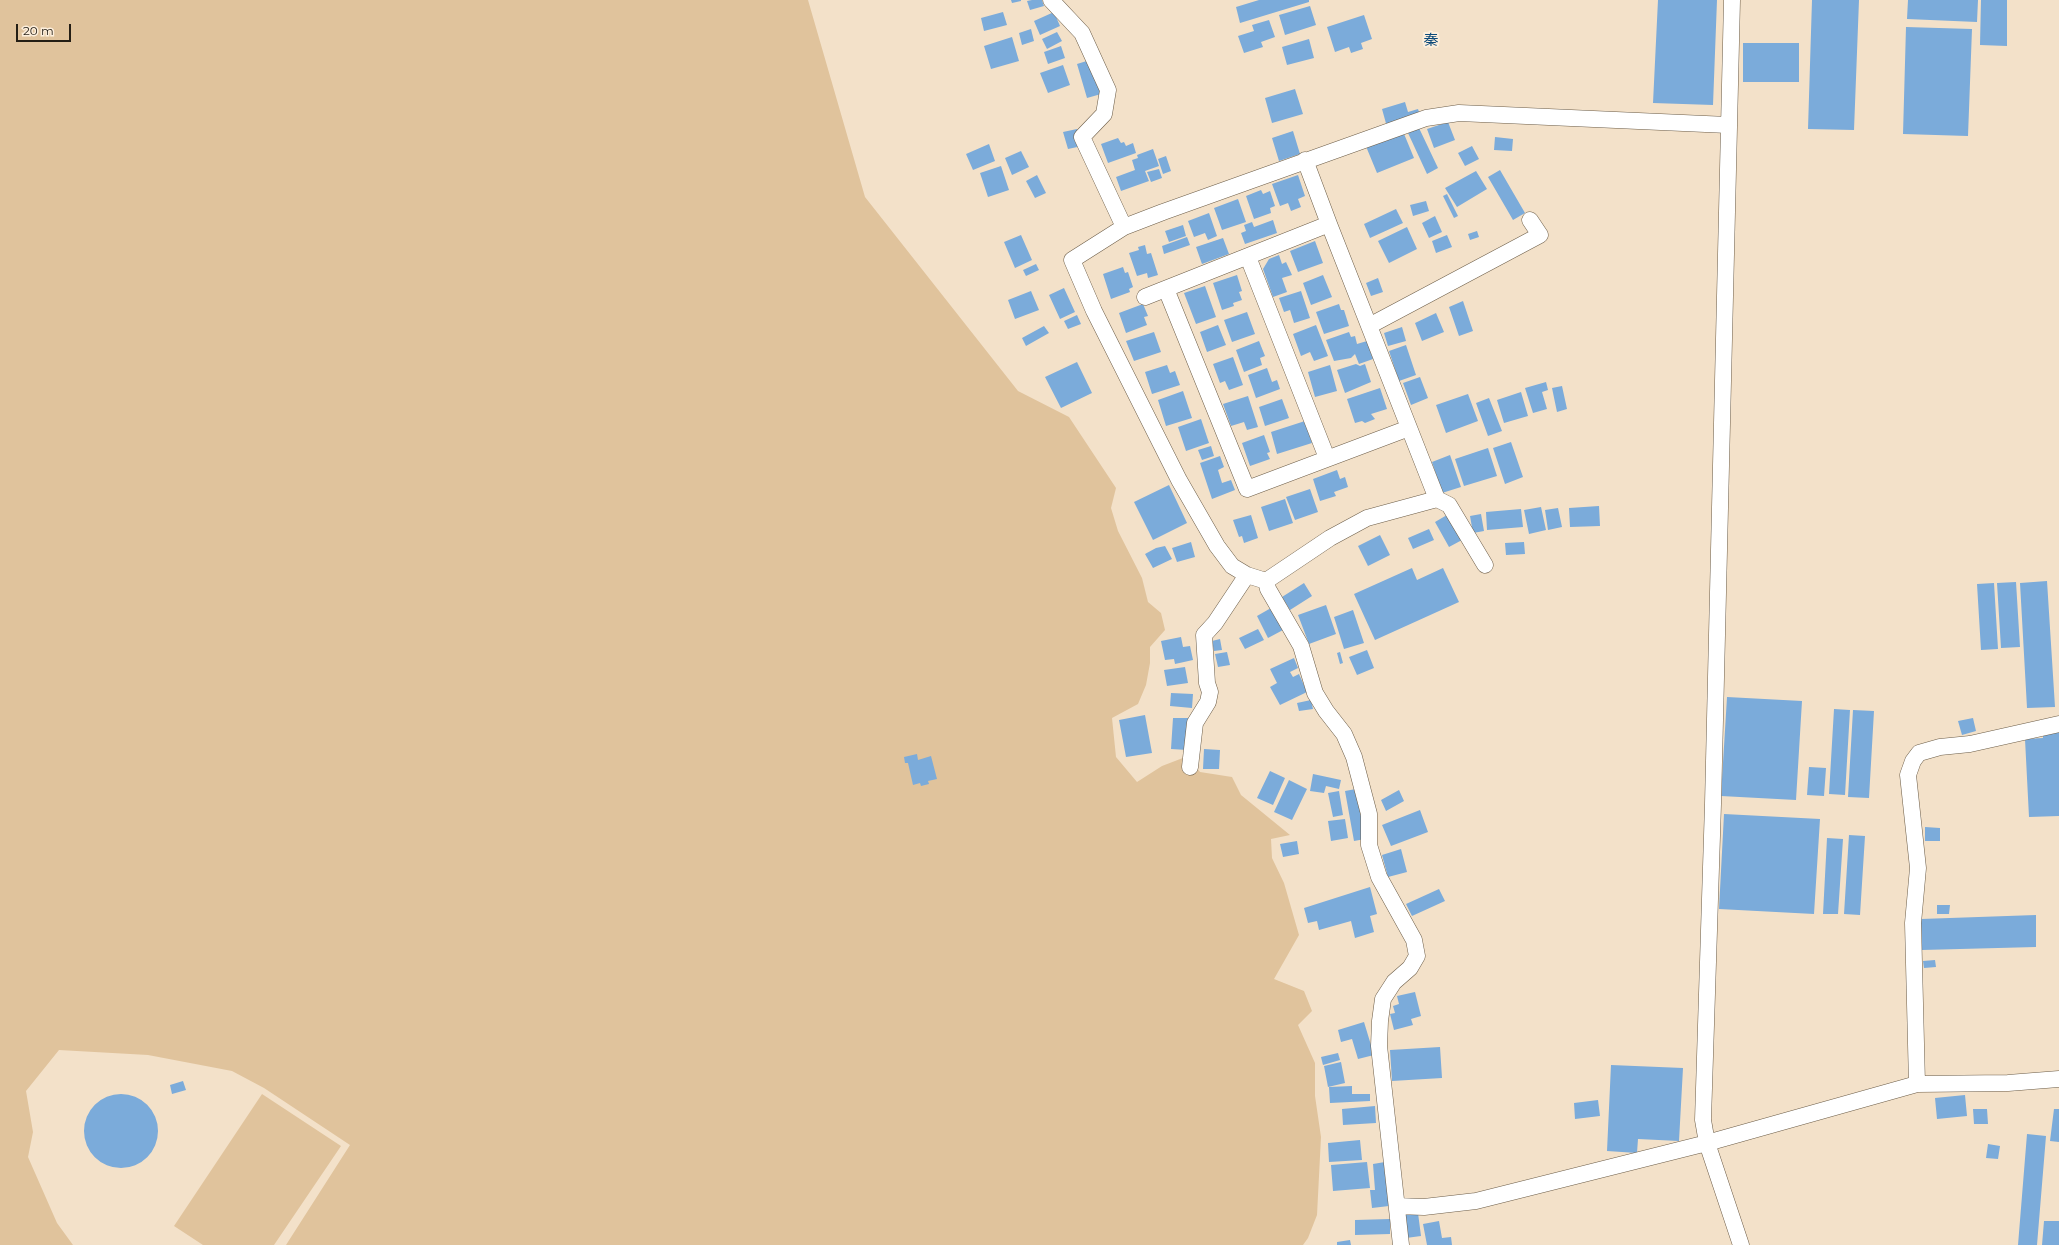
<!DOCTYPE html>
<html>
<head>
<meta charset="utf-8">
<style>
	body { margin:0 }
	#map { position:relative; width:2059px; height:1245px; overflow:hidden; background:#f3e1c9; font-family:Montserrat,sans-serif }
	canvas { display:block }
	.scale { position:absolute; left:16px; top:24px; width:55px; height:18px; box-sizing:border-box; border:2px solid #241e15; border-top:0; padding-left:5px; font-size:12px; line-height:14px; white-space:nowrap; color:#241e15; -webkit-text-stroke:3px #fdefdc; paint-order:stroke }
</style>
</head>
<body>
<div id="map">
<canvas width="2059" height="1245"></canvas>
<div class="scale">20 m</div>
</div>
<script>
const c = document.querySelector('canvas').getContext('2d');
c.lineJoin = 'round';
function fillPath(path, color) { c.fillStyle = color; c.fill(path, 'evenodd'); }
const toPath = rows => new Path2D(rows.map(r => 'M' + r).join(''));
function trace(path, color, width, dash) { c.strokeStyle = color; c.lineWidth = width; c.lineCap = dash ? 'butt' : 'round'; c.setLineDash(dash || []); c.stroke(path); }
function drawText(font, color, halo, rows, align = 'center') {
  c.font = font + ' Montserrat,"Noto Sans JP",sans-serif'; c.lineWidth = 4; c.setLineDash([]); c.textBaseline = 'middle'; c.strokeStyle = halo; c.fillStyle = color; for (const [text, x, y, turn = 0] of rows) {
    c.save(); c.translate(x, y); c.rotate((+turn || 0) * Math.PI / 180); c.textAlign = isNaN(turn) ? turn : align; if (halo) c.strokeText(text, 0, 0); c.fillText(text, 0, 0); c.restore();
  }
}
const green = toPath([
	[0,0,808,0,865,197,1018,391,1069,417,1116,488,1111,508,1118,531,1142,578,1148,602,1161,613,1165,630,1150,647,1150,663,1146,685,1138,704,1112,718,1116,757,1137,782,1162,766,1188,756,1200,772,1232,777,1241,795,1290,835,1271,839,1272,858,1284,883,1299,935,1274,979,1304,991,1312,1011,1298,1025,1315,1063,1315,1096,1321,1137,1317,1215,1308,1238,1303,1245,286,1245,350,1145,264,1088,232,1071,148,1055,59,1050,26,1091,33,1132,28,1157,57,1223,73,1245,0,1245],
	[262,1094,341,1146,274,1245,203,1245,174,1226]
]);
const building = toPath([
	[1011,0,1021,0,1021,1,1012,3],
	[1032,0,1042,0,1044,6,1030,10,1027,1],
	[1259,0,1309,0,1309,2,1240,23,1236,7],
	[1658,0,1717,0,1713,105,1653,103],
	[1812,0,1859,0,1854,130,1808,129],
	[1908,0,1978,0,1977,22,1907,19],
	[1981,0,2007,0,2007,46,1980,45],
	[1310,6,1316,25,1285,35,1279,15],
	[1003,12,1007,25,984,31,981,18],
	[1054,12,1060,26,1040,35,1034,21],
	[1364,15,1372,39,1361,43,1363,49,1351,53,1349,47,1335,52,1327,27],
	[1269,20,1275,37,1261,42,1263,47,1244,53,1238,36,1254,31,1252,25],
	[1906,27,1972,29,1968,136,1903,134],
	[1031,29,1034,41,1022,45,1019,33],
	[1057,32,1062,41,1047,49,1042,39],
	[1012,37,1019,61,991,69,984,46],
	[1309,39,1314,58,1287,65,1282,47],
	[1743,43,1799,43,1799,82,1743,82],
	[1061,46,1065,58,1048,64,1044,52],
	[1090,60,1101,94,1087,98,1077,64],
	[1063,65,1070,85,1048,93,1040,73],
	[1295,89,1303,114,1272,123,1265,98],
	[1405,102,1408,112,1418,109,1421,118,1387,127,1382,109],
	[1448,122,1455,140,1434,148,1427,129],
	[1419,128,1438,168,1427,174,1408,133],
	[1077,129,1082,146,1068,149,1063,132],
	[1402,129,1414,158,1377,173,1365,144],
	[1293,131,1300,154,1279,161,1272,138],
	[1495,137,1513,139,1512,151,1494,150],
	[1118,138,1121,143,1124,142,1126,146,1133,143,1136,153,1108,163,1101,144],
	[989,144,995,161,973,170,966,154],
	[1472,146,1479,159,1465,166,1458,153],
	[1153,149,1159,166,1145,171,1149,181,1121,191,1116,177,1135,170,1132,160,1138,158,1137,155],
	[1021,151,1029,167,1012,175,1005,158],
	[1166,156,1171,171,1163,174,1158,159],
	[1001,166,1009,190,988,197,980,173],
	[1159,169,1162,178,1151,182,1147,172],
	[1500,170,1525,213,1513,220,1488,177],
	[1476,171,1487,189,1457,207,1445,188],
	[1037,175,1046,193,1035,198,1026,181],
	[1298,175,1305,196,1298,199,1301,207,1291,211,1288,203,1280,206,1272,184],
	[1261,190,1263,194,1270,191,1275,206,1270,208,1271,213,1254,219,1246,196],
	[1447,194,1458,216,1454,218,1443,196],
	[1238,199,1246,222,1222,230,1214,208],
	[1426,201,1429,211,1413,216,1410,205],
	[1396,209,1403,223,1370,238,1364,224],
	[1209,213,1217,236,1208,240,1205,233,1194,237,1188,221],
	[1435,216,1442,232,1429,238,1422,223],
	[1273,220,1277,233,1245,244,1241,233,1246,231,1244,225,1252,222,1254,227],
	[1183,225,1186,236,1169,242,1165,231],
	[1407,227,1417,249,1389,263,1378,241],
	[1477,231,1479,237,1470,240,1468,234],
	[1021,235,1032,260,1015,268,1004,242],
	[1447,235,1452,247,1436,253,1432,241],
	[1187,237,1190,245,1164,254,1162,246],
	[1223,238,1229,254,1202,264,1196,247],
	[1315,241,1323,263,1298,272,1290,251],
	[1145,245,1147,254,1151,253,1158,275,1148,278,1147,273,1137,276,1129,253,1139,250,1138,247],
	[1279,255,1282,264,1286,262,1292,275,1282,278,1287,292,1273,297,1263,269,1269,259],
	[1036,264,1039,270,1026,276,1023,270],
	[1123,267,1125,273,1128,272,1133,287,1129,289,1130,292,1111,299,1103,274],
	[1237,275,1242,291,1239,292,1242,300,1233,303,1234,306,1222,310,1213,283],
	[1323,275,1332,297,1311,305,1303,283],
	[1378,278,1383,292,1371,296,1366,283],
	[1205,286,1216,317,1196,324,1184,293],
	[1064,288,1075,312,1060,319,1049,295],
	[1031,291,1039,310,1015,319,1008,300],
	[1301,291,1310,318,1294,323,1290,310,1284,312,1279,298],
	[1463,301,1473,331,1459,336,1449,307],
	[1143,304,1148,316,1144,317,1147,325,1126,333,1119,313],
	[1339,304,1341,310,1344,310,1349,326,1324,334,1316,312],
	[1247,312,1255,334,1232,342,1224,320],
	[1436,313,1444,332,1422,341,1415,323],
	[1077,315,1081,324,1068,329,1064,321],
	[1218,325,1226,345,1207,352,1200,332],
	[1316,325,1328,356,1314,361,1310,352,1301,356,1293,334],
	[1044,326,1049,333,1026,346,1022,338],
	[1402,327,1406,341,1388,346,1384,333],
	[1154,332,1161,352,1134,361,1126,341],
	[1349,332,1351,337,1355,336,1357,344,1367,341,1373,359,1359,364,1355,354,1351,358,1334,361,1326,340],
	[1259,341,1265,356,1260,358,1262,365,1244,372,1236,350],
	[1406,345,1416,375,1399,381,1389,351],
	[1233,357,1243,385,1229,390,1225,381,1220,383,1213,364],
	[1077,362,1092,393,1061,408,1045,377],
	[1356,364,1360,366,1365,364,1371,382,1345,393,1337,370],
	[1167,365,1170,373,1175,371,1180,385,1152,394,1145,372],
	[1330,365,1337,391,1315,397,1308,372],
	[1267,368,1272,382,1277,380,1280,389,1256,398,1248,375],
	[1420,377,1428,398,1411,405,1403,383],
	[1546,382,1548,390,1542,392,1547,409,1533,413,1525,388],
	[1562,386,1567,409,1557,412,1552,388],
	[1380,388,1387,409,1371,414,1375,419,1365,423,1362,421,1355,423,1347,399],
	[1183,391,1192,418,1166,426,1158,400],
	[1521,392,1528,416,1504,423,1497,400],
	[1468,394,1478,421,1446,433,1436,405],
	[1248,396,1258,427,1247,430,1244,422,1231,426,1223,404],
	[1489,398,1502,431,1488,436,1476,403],
	[1282,399,1289,418,1265,426,1259,407],
	[1201,419,1209,443,1186,451,1178,427],
	[1305,421,1312,443,1277,454,1271,432],
	[1264,435,1270,452,1267,453,1270,459,1250,466,1242,443],
	[1511,442,1523,477,1505,484,1493,448],
	[1211,446,1214,456,1202,460,1198,450],
	[1488,448,1497,476,1464,486,1455,459],
	[1450,455,1461,487,1442,493,1432,462],
	[1220,456,1224,467,1218,470,1222,483,1231,480,1235,490,1212,499,1200,463],
	[1337,470,1340,479,1345,477,1348,487,1334,492,1336,496,1320,501,1313,479],
	[1169,485,1187,523,1153,540,1134,502],
	[1310,489,1318,512,1295,520,1286,497],
	[1285,499,1293,523,1269,531,1261,507],
	[1599,506,1600,526,1570,527,1569,508],
	[1541,507,1546,530,1529,534,1524,510],
	[1558,508,1562,527,1548,530,1545,510],
	[1521,509,1523,527,1487,530,1486,512],
	[1481,514,1484,531,1473,533,1470,516],
	[1251,515,1258,538,1244,543,1242,536,1239,537,1233,520],
	[1447,515,1462,540,1449,547,1435,522],
	[1429,529,1434,540,1413,549,1408,538],
	[1380,535,1390,555,1368,566,1358,546],
	[1191,542,1195,557,1177,562,1172,548],
	[1524,542,1525,554,1506,555,1505,543],
	[1165,546,1172,559,1153,568,1145,554,1156,548],
	[1412,568,1417,580,1443,568,1459,602,1375,640,1354,594],
	[2047,581,2055,707,2027,708,2020,583],
	[2016,582,2020,647,2001,648,1997,583],
	[1304,583,1312,596,1290,610,1282,597],
	[1994,583,1998,649,1981,650,1977,584],
	[1326,605,1336,634,1309,644,1298,615],
	[1271,608,1283,630,1268,638,1257,616],
	[1353,610,1364,643,1344,649,1334,617],
	[1258,629,1264,640,1245,649,1239,638],
	[1181,637,1183,647,1190,646,1193,660,1175,664,1174,659,1165,660,1161,641],
	[1220,639,1222,650,1214,651,1212,641],
	[1367,650,1374,668,1357,675,1349,657],
	[1227,652,1230,665,1218,667,1215,654],
	[1340,652,1343,663,1340,664,1337,653],
	[1294,658,1298,668,1290,672,1293,677,1299,674,1307,692,1280,705,1270,687,1277,683,1270,669],
	[1185,667,1188,683,1167,686,1164,670],
	[1171,693,1193,694,1192,708,1170,706],
	[1727,697,1802,701,1796,800,1721,796],
	[1311,700,1313,709,1299,711,1297,703],
	[1834,709,1850,710,1845,795,1829,794],
	[1853,710,1874,711,1869,798,1848,797],
	[1145,715,1152,753,1126,757,1119,720],
	[1173,718,1188,718,1187,750,1171,749],
	[1973,718,1976,731,1962,735,1958,721],
	[2043,732,2059,732,2059,816,2029,817,2025,739,2043,738],
	[1204,749,1220,750,1219,769,1203,769],
	[917,754,918,760,931,756,937,779,928,781,929,784,921,786,920,783,913,785,908,763,905,763,904,757],
	[1809,767,1826,768,1824,796,1807,795],
	[1270,771,1285,778,1273,805,1257,798],
	[1313,774,1341,780,1339,789,1326,786,1324,793,1310,791],
	[1289,780,1307,789,1292,820,1274,812],
	[1356,789,1365,839,1354,841,1345,791],
	[1399,790,1404,801,1386,811,1381,800],
	[1339,791,1343,815,1333,817,1328,793],
	[1420,810,1428,832,1391,846,1382,825],
	[1724,814,1820,819,1814,914,1719,909],
	[1345,819,1348,838,1331,841,1328,821],
	[1925,827,1940,828,1940,841,1925,841],
	[1849,835,1865,836,1860,915,1844,914],
	[1827,838,1843,839,1838,914,1823,914],
	[1297,841,1299,854,1283,857,1280,844],
	[1401,849,1407,872,1388,877,1382,855],
	[1370,887,1377,914,1370,916,1374,932,1355,938,1351,921,1319,930,1317,921,1308,923,1304,908],
	[1439,889,1445,901,1412,916,1406,904],
	[1937,905,1950,905,1949,914,1937,914],
	[2036,915,2036,947,1922,950,1921,919],
	[1935,960,1936,967,1924,968,1923,961],
	[1415,992,1421,1016,1411,1019,1413,1025,1394,1030,1390,1014,1395,1013,1393,1006,1399,1004,1397,996],
	[1364,1022,1374,1055,1358,1059,1352,1039,1341,1042,1338,1030],
	[1440,1047,1442,1078,1392,1081,1390,1050],
	[1338,1053,1340,1060,1323,1065,1321,1057],
	[1341,1062,1345,1083,1328,1087,1324,1066],
	[1611,1065,1683,1068,1679,1141,1638,1139,1637,1153,1607,1151],
	[183,1081,186,1090,172,1094,170,1085],
	[1352,1086,1352,1094,1370,1094,1370,1101,1330,1103,1329,1087],
	'84 1131a37 37 0 1 1 74 0a37 37 0 1 1-74 0Z',
	[1965,1095,1967,1116,1937,1119,1935,1098],
	[1598,1100,1600,1116,1575,1119,1574,1103],
	[1375,1106,1376,1123,1343,1125,1342,1109],
	[1973,1109,1987,1109,1988,1124,1974,1124],
	[2054,1109,2059,1109,2059,1142,2050,1141],
	[2027,1134,2046,1136,2037,1245,2018,1245],
	[1360,1140,1362,1160,1329,1162,1328,1143],
	[1988,1144,2000,1146,1998,1159,1986,1158],
	[1367,1162,1370,1188,1333,1191,1331,1165],
	[1385,1162,1389,1206,1372,1208,1370,1190,1375,1190,1373,1164],
	[1418,1213,1421,1236,1406,1238,1403,1215],
	[1390,1219,1390,1234,1355,1235,1355,1220],
	[1439,1221,1442,1238,1451,1237,1452,1245,1427,1245,1423,1224],
	[2044,1221,2059,1221,2059,1245,2042,1245],
	[1350,1240,1351,1245,1337,1245,1337,1242]
]);
const minor = toPath([
	[1051,0,1082,33,1108,90,1104,114,1082,137,1124,227],
	[1732,0,1713,804,1703,1120,1707,1143,1741,1245],
	[1305,160,1329,224,1437,499,1449,505,1485,565],
	[1248,257,1327,458],
	[1166,289,1247,489,1409,428],
	[1145,297,1329,224],
	[1369,326,1540,235,1530,220],
	[1266,581,1330,538,1367,518,1437,499],
	[1190,767,1195,723,1208,702,1210,692,1207,683,1204,635,1215,623,1247,575],
	[1917,1084,1913,923,1918,868,1908,775,1913,761,1919,753,1940,747,1970,744,2059,724],
	[1397,1206,1424,1207,1476,1201,1707,1143,1917,1084,2008,1083,2059,1079],
	[1401,1245,1379,1046,1380,1021,1383,999,1394,982,1410,968,1417,956,1414,940,1379,877,1369,845,1369,814,1354,757,1344,734,1326,711,1315,693,1301,646,1268,589,1266,581,1247,575,1232,566,1217,546,1179,480,1094,311,1072,260,1124,227,1163,212,1426,118,1459,113,1728,125]
]);
const quarterNames = [
	["秦",1431,41]
];
fillPath(green, '#e0c39c');
fillPath(building, '#7babda');
trace(minor, '#6c5d48', 17);
trace(minor, '#fff', 16);
drawText('15px', '#0c4a7a', '#fdefdc', quarterNames);
</script>
</body>
</html>
